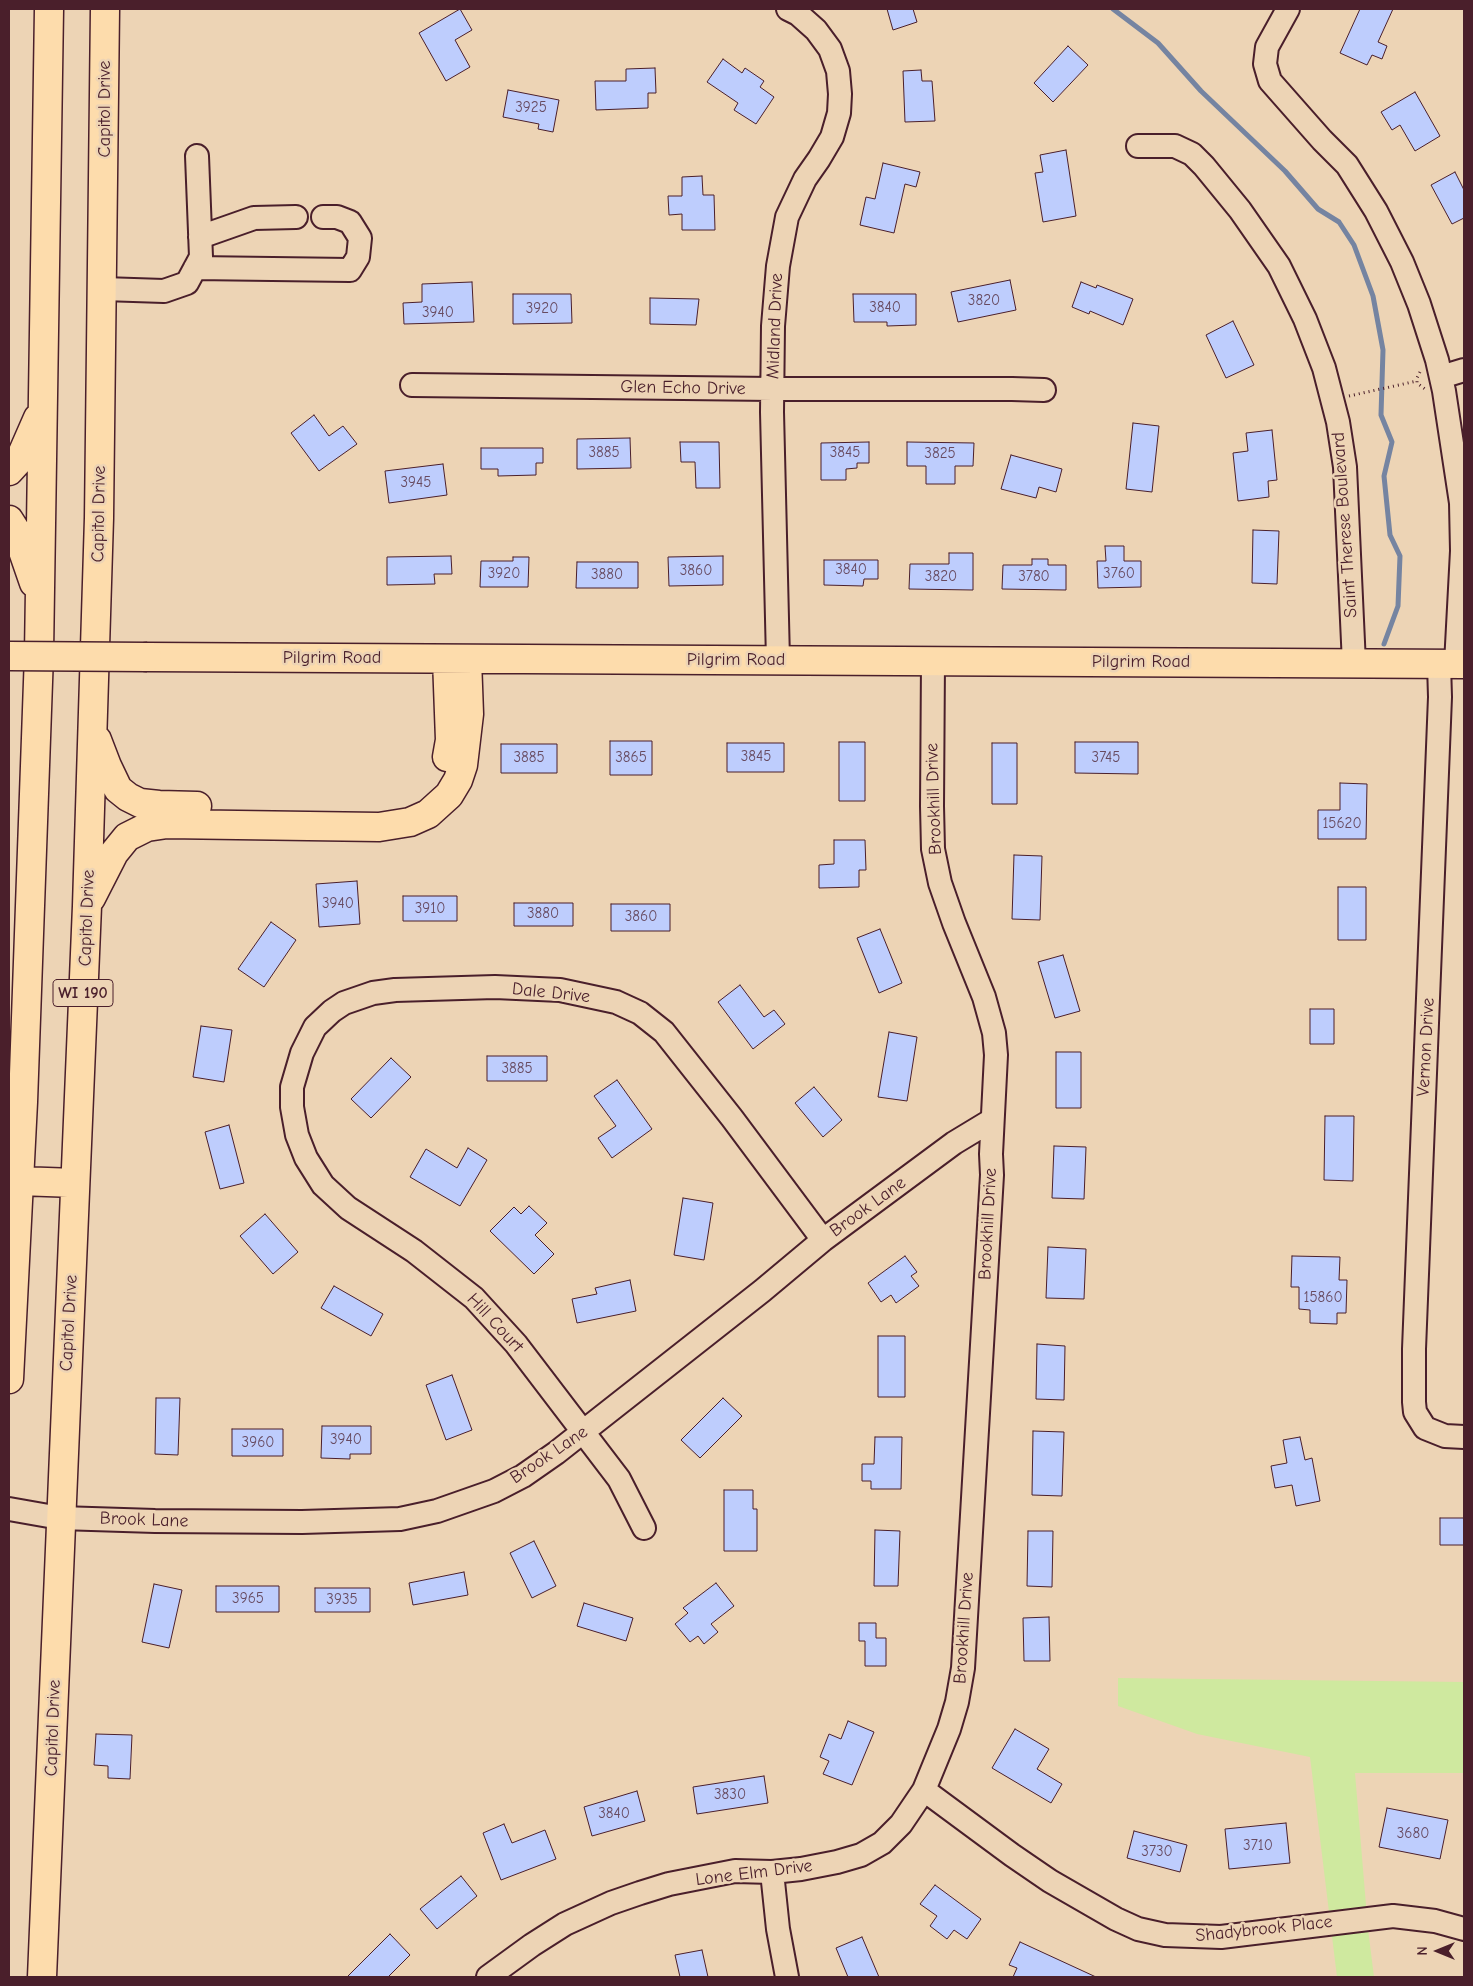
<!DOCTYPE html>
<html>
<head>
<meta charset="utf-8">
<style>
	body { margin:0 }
	#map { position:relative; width:1473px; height:1986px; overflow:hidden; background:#edd4b5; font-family:"Comic Neue",sans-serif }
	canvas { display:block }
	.frame { position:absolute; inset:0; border:10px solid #4a1f2b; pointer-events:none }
	.north { position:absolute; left:1413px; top:1926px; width:50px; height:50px; -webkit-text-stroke:4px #edd4b5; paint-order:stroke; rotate:270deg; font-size:14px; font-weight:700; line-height:20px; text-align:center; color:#4a1f2b }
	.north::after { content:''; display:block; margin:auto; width:18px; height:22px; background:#4a1f2b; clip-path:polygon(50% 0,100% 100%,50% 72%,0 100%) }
</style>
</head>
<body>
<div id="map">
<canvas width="1473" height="1986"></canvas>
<div class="frame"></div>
<div class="north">N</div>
</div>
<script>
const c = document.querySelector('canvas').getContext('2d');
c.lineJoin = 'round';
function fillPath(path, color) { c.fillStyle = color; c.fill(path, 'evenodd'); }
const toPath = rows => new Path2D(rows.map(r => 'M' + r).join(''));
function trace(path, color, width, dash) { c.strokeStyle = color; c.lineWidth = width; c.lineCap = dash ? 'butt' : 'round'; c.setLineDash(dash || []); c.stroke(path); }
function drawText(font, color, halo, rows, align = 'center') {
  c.font = font + ' "Comic Neue",sans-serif'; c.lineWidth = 5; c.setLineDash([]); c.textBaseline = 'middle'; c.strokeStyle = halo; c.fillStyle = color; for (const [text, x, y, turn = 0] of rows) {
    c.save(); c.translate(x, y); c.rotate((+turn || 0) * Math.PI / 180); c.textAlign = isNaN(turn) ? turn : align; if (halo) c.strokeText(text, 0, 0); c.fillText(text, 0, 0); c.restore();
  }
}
const green = toPath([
	[1118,1678,1464,1682,1464,1773,1355,1773,1368,1929,1374,1977,1337,1977,1310,1757,1197,1734,1118,1706]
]);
const stream = toPath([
	[1113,9,1158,43,1201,91,1285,171,1318,209,1339,222,1354,245,1373,296,1383,350,1381,415,1392,442,1384,476,1390,535,1400,556,1398,606,1384,644]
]);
const building = toPath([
	[460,9,472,30,455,40,470,67,446,81,419,33,460,9],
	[887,9,913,9,917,22,893,30,887,9],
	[1360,9,1393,9,1378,42,1387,46,1382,59,1372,55,1367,65,1340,53,1360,9],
	[1068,46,1088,65,1053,102,1034,83,1068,46],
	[723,59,742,73,745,68,764,81,760,87,774,97,756,124,734,110,738,103,707,82,723,59],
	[655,68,656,93,648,93,648,108,596,110,595,81,626,81,626,69,655,68],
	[921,70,922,81,932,81,935,121,905,122,903,71,921,70],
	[508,90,559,100,553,132,538,129,539,124,503,117,508,90],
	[1415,92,1440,136,1415,151,1400,125,1392,130,1381,112,1415,92],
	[1066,150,1076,216,1043,222,1035,173,1043,172,1040,155,1066,150],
	[883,163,920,172,916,187,905,184,894,233,860,225,866,197,875,199,883,163],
	[1455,172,1464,190,1464,218,1452,224,1431,185,1455,172],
	[702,176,703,195,714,195,715,230,682,230,682,214,669,215,668,196,682,196,682,177,702,176],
	[1010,280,1016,310,958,322,951,292,1010,280],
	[472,282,474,322,404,324,403,303,422,302,422,284,472,282],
	[1081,282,1096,288,1097,285,1133,299,1123,325,1090,311,1089,314,1072,307,1081,282],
	[513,294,571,294,572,323,513,324,513,294],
	[853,294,916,294,916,325,887,326,887,322,854,322,853,294],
	[650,298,699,299,696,325,650,324,650,298],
	[1233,321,1254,365,1226,378,1206,335,1233,321],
	[314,415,329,436,343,426,357,444,319,471,291,433,314,415],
	[1133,423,1159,426,1152,492,1126,489,1133,423],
	[1272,430,1277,480,1268,481,1269,497,1238,501,1233,453,1248,451,1246,433,1272,430],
	[630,438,631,468,577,469,577,439,630,438],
	[680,442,719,442,720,488,696,488,695,462,681,462,680,442],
	[869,442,869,463,857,463,857,468,846,469,846,480,821,480,821,443,869,442],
	[907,442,974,443,973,466,955,466,955,484,926,484,926,466,907,466,907,442],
	[481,448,543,448,543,463,536,463,536,475,498,476,498,469,481,469,481,448],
	[1011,455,1062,469,1056,492,1039,487,1036,498,1001,489,1011,455],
	[443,464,447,495,389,503,385,471,443,464],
	[1253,530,1279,531,1277,584,1252,583,1253,530],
	[1105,546,1124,546,1124,561,1141,561,1141,587,1098,588,1097,561,1106,561,1105,546],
	[949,553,973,553,973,590,909,589,910,564,949,564,949,553],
	[451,556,452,574,434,574,435,584,387,585,387,557,451,556],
	[723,556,723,585,669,586,668,557,723,556],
	[513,557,529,557,528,587,480,587,481,561,513,561,513,557],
	[1032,559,1048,559,1048,565,1066,565,1066,590,1002,589,1003,565,1032,565,1032,559],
	[824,560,878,560,878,579,864,579,863,586,824,585,824,560],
	[577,562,638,562,638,588,576,588,577,562],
	[610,741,652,741,652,775,610,775,610,741],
	[839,742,865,742,865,801,839,801,839,742],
	[1075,742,1138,742,1138,774,1075,773,1075,742],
	[727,743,784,743,784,772,727,772,727,743],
	[992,743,1017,743,1017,804,992,804,992,743],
	[501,744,557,744,557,773,501,773,501,744],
	[1340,783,1367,784,1366,839,1318,839,1318,810,1340,810,1340,783],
	[834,840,865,840,866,870,859,870,859,887,819,888,819,865,834,864,834,840],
	[1014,855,1042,856,1040,920,1012,919,1014,855],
	[357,881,360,924,319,927,316,884,357,881],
	[1338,887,1366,887,1366,940,1338,940,1338,887],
	[403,896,457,896,457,921,403,921,403,896],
	[514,903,573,903,573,926,514,926,514,903],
	[611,904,670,904,670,931,611,931,611,904],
	[271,922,296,940,264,987,238,969,271,922],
	[880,929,902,983,879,993,857,938,880,929],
	[1063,955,1080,1011,1055,1018,1038,962,1063,955],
	[740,985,764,1017,774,1010,785,1024,753,1049,718,1002,740,985],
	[1310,1009,1334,1009,1334,1044,1310,1044,1310,1009],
	[201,1026,232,1030,224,1082,193,1077,201,1026],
	[889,1032,917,1037,907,1101,878,1097,889,1032],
	[1056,1052,1081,1052,1081,1108,1056,1108,1056,1052],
	[487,1056,547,1056,547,1081,487,1081,487,1056],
	[391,1058,411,1077,371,1118,351,1099,391,1058],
	[617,1080,652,1129,612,1158,598,1138,616,1126,594,1096,617,1080],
	[814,1087,842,1120,823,1137,795,1103,814,1087],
	[1325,1116,1354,1116,1353,1181,1324,1180,1325,1116],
	[229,1125,244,1183,220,1189,205,1132,229,1125],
	[1054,1146,1086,1147,1084,1199,1052,1198,1054,1146],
	[468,1148,487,1160,460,1206,410,1177,426,1149,457,1168,468,1148],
	[683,1198,713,1203,704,1260,674,1255,683,1198],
	[529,1206,547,1223,535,1235,554,1254,534,1274,490,1231,514,1207,521,1214,529,1206],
	[265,1214,298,1252,273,1274,240,1236,265,1214],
	[1048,1247,1086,1249,1084,1299,1046,1298,1048,1247],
	[905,1256,917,1272,911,1276,919,1286,896,1303,891,1295,881,1302,868,1283,905,1256],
	[1292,1256,1340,1257,1339,1280,1347,1280,1346,1313,1337,1313,1337,1324,1310,1323,1310,1310,1299,1309,1299,1287,1291,1287,1292,1256],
	[630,1280,636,1311,577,1323,572,1299,597,1294,595,1288,630,1280],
	[334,1286,383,1314,371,1336,321,1308,334,1286],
	[878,1336,905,1336,905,1397,878,1397,878,1336],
	[1037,1344,1065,1346,1064,1400,1036,1399,1037,1344],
	[452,1375,472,1430,446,1440,426,1385,452,1375],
	[156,1398,180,1398,178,1455,155,1454,156,1398],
	[723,1398,742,1416,700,1458,681,1440,723,1398],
	[322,1426,371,1426,371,1454,350,1454,350,1459,321,1458,322,1426],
	[232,1429,283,1429,283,1456,232,1456,232,1429],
	[1033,1431,1064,1432,1062,1496,1032,1495,1033,1431],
	[875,1437,902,1437,901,1489,871,1489,871,1481,862,1481,862,1464,874,1464,875,1437],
	[1300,1437,1305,1460,1312,1458,1320,1501,1296,1506,1292,1485,1275,1488,1271,1466,1287,1463,1283,1440,1300,1437],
	[724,1490,753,1490,753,1509,757,1509,757,1551,724,1551,724,1490],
	[1440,1518,1464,1518,1464,1545,1440,1545,1440,1518],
	[875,1530,900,1531,898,1586,874,1586,875,1530],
	[1028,1531,1053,1531,1052,1587,1027,1586,1028,1531],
	[534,1541,556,1586,532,1598,510,1553,534,1541],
	[464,1572,468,1595,413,1605,409,1583,464,1572],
	[716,1583,734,1606,711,1624,718,1632,704,1644,698,1636,690,1642,675,1624,688,1613,683,1608,716,1583],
	[154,1584,182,1590,169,1648,142,1642,154,1584],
	[216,1586,279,1586,279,1612,216,1612,216,1586],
	[315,1588,370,1588,370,1612,315,1612,315,1588],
	[584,1603,633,1618,626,1641,577,1626,584,1603],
	[1049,1617,1050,1661,1024,1661,1023,1618,1049,1617],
	[859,1623,876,1623,876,1638,886,1638,886,1666,865,1666,865,1641,859,1641,859,1623],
	[848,1721,874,1732,852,1785,823,1774,829,1761,820,1757,829,1734,841,1739,848,1721],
	[1015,1729,1049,1749,1037,1769,1062,1784,1051,1803,992,1768,1015,1729],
	[96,1734,132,1735,130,1779,108,1778,108,1766,94,1765,96,1734],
	[764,1776,768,1803,697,1814,693,1787,764,1776],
	[637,1791,645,1821,592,1836,584,1807,637,1791],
	[1387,1808,1448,1820,1440,1859,1379,1847,1387,1808],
	[1286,1823,1290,1863,1229,1869,1225,1829,1286,1823],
	[504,1824,512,1843,545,1830,556,1859,501,1880,483,1833,504,1824],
	[1134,1831,1187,1845,1180,1872,1127,1858,1134,1831],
	[461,1876,477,1896,437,1929,420,1909,461,1876],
	[935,1885,981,1919,967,1939,954,1930,947,1939,930,1926,937,1916,920,1904,935,1885],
	[390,1934,410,1955,388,1977,347,1977,390,1934],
	[862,1937,879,1977,848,1977,836,1948,862,1937],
	[1020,1942,1096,1977,1013,1977,1017,1968,1009,1965,1020,1942],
	[702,1950,708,1977,680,1977,675,1955,702,1950]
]);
const path = toPath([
	[1420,372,1417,378,1417,383,1425,389],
	[1349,396,1417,381]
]);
const minor = toPath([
	[1288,9,1267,47,1265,64,1270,81,1322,140,1347,165,1376,211,1402,262,1419,304,1437,360,1444,391,1461,503,1462,551,1456,664],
	[1138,146,1175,146,1192,154,1204,166,1240,210,1279,266,1305,319,1324,368,1338,422,1345,467,1354,664],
	[200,237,254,218,296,217],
	[195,268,350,270,358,257,360,238,350,222,337,217,323,217],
	[103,289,164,291,187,283,201,257,197,156],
	[1441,377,1464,370],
	[412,385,773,389,1012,389,1044,390],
	[778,660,772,412,773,326,778,266,787,217,805,179,819,159,832,137,839,113,840,94,838,71,830,49,816,30,798,14,788,9],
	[1439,664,1440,697,1414,1349,1414,1402,1415,1412,1425,1428,1445,1436,1464,1437],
	[9,1509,60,1518,155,1521,302,1522,400,1519,437,1511,494,1491,523,1476,556,1453,762,1291,823,1240,954,1143,992,1120],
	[644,1528,619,1479,516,1344,474,1298,414,1251,348,1208,323,1185,306,1158,297,1135,292,1107,292,1087,302,1053,315,1027,332,1011,344,1003,373,993,395,990,495,987,560,990,616,1002,640,1013,664,1032,732,1118,823,1240],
	[924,1790,1012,1855,1050,1881,1116,1919,1138,1929,1165,1935,1221,1937,1393,1916,1435,1921,1464,1929],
	[772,1872,778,1929,787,1977],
	[488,1977,532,1945,565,1924,611,1903,640,1893,669,1884,735,1871,772,1872,801,1869,837,1862,861,1855,882,1843,901,1824,924,1790,949,1729,957,1702,963,1668,992,1175,991,1154,996,1055,994,1033,984,997,954,923,940,883,933,849,932,806,933,661]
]);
const major = toPath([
	[9,471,20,459,38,418],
	[9,520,16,531,34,583],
	[147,657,1464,664],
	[97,740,107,766,118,789,128,797,140,803,159,805,197,806],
	[447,757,450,740,447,659],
	[91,898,114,853,127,837,147,827,167,824,379,827,410,822,428,814,449,795,458,780,463,765,469,714,467,659],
	[19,1181,75,1183],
	[9,1379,23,1102,39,654,49,9],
	[42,1977,87,906,99,518,105,9]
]);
const majorBridge = toPath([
	[9,656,147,657]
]);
const numberNames = [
	["3925",531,108],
	["3820",984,301],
	["3840",885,308],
	["3920",542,309],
	["3940",438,313],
	["3885",604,453],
	["3845",845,453],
	["3825",940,454],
	["3945",416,483],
	["3840",851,570],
	["3860",696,571],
	["3920",504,574],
	["3760",1119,574],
	["3880",607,575],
	["3820",941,577],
	["3780",1034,577],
	["3845",756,757],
	["3885",529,758],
	["3865",631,758],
	["3745",1106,758],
	["15620",1342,824],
	["3940",338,904],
	["3910",430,909],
	["3880",543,914],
	["3860",641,917],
	["3885",517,1069],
	["15860",1323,1298],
	["3940",346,1440],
	["3960",258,1443],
	["3965",248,1599],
	["3935",342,1600],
	["3830",730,1795],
	["3840",614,1814],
	["3680",1413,1834],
	["3710",1258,1846],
	["3730",1157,1852]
];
const shields = [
	[83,993,60]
];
const shieldNames = [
	["WI 190",83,993]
];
const streetNames = [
	["Capitol Drive",105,109,-90],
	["Midland Drive",775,326,-88],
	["Glen Echo Drive",683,388,1],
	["Capitol Drive",99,514,-89],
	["Saint Therese Boulevard",1345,525,-94],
	["Pilgrim Road",332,658],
	["Pilgrim Road",736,660],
	["Pilgrim Road",1141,662],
	["Brookhill Drive",934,799,-92],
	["Capitol Drive",87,918,-88],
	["Dale Drive",551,993,6],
	["Vernon Drive",1426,1047,-87],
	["Brook Lane",868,1207,-36],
	["Brookhill Drive",988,1224,-87],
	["Capitol Drive",69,1323,-87],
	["Hill Court",495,1323,47],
	["Brook Lane",549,1455,-34],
	["Brook Lane",144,1520,2],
	["Brookhill Drive",964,1628,-86],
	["Capitol Drive",53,1728,-88],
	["Lone Elm Drive",754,1873,-7],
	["Shadybrook Place",1264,1929,-6]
];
fillPath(green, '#cfe99f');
trace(stream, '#7584a1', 5);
fillPath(building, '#becdfd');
trace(building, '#4a1f2b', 1);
trace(minor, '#4a1f2b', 26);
trace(major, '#4a1f2b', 31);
trace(path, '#4a1f2b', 3, [1, 4]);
trace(minor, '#edd4b5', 22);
trace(major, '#fddcac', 28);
trace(majorBridge, '#4a1f2b', 31, []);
trace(majorBridge, '#fddcac', 28);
drawText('15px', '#674a60', null, numberNames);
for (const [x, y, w] of shields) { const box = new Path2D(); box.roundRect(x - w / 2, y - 13.5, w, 27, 4); c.fillStyle = '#edd4b5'; c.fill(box); trace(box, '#4a1f2b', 1); }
drawText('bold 16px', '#4a1f2b', null, shieldNames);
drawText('18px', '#4a1f2b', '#edd4b5', streetNames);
</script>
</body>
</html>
